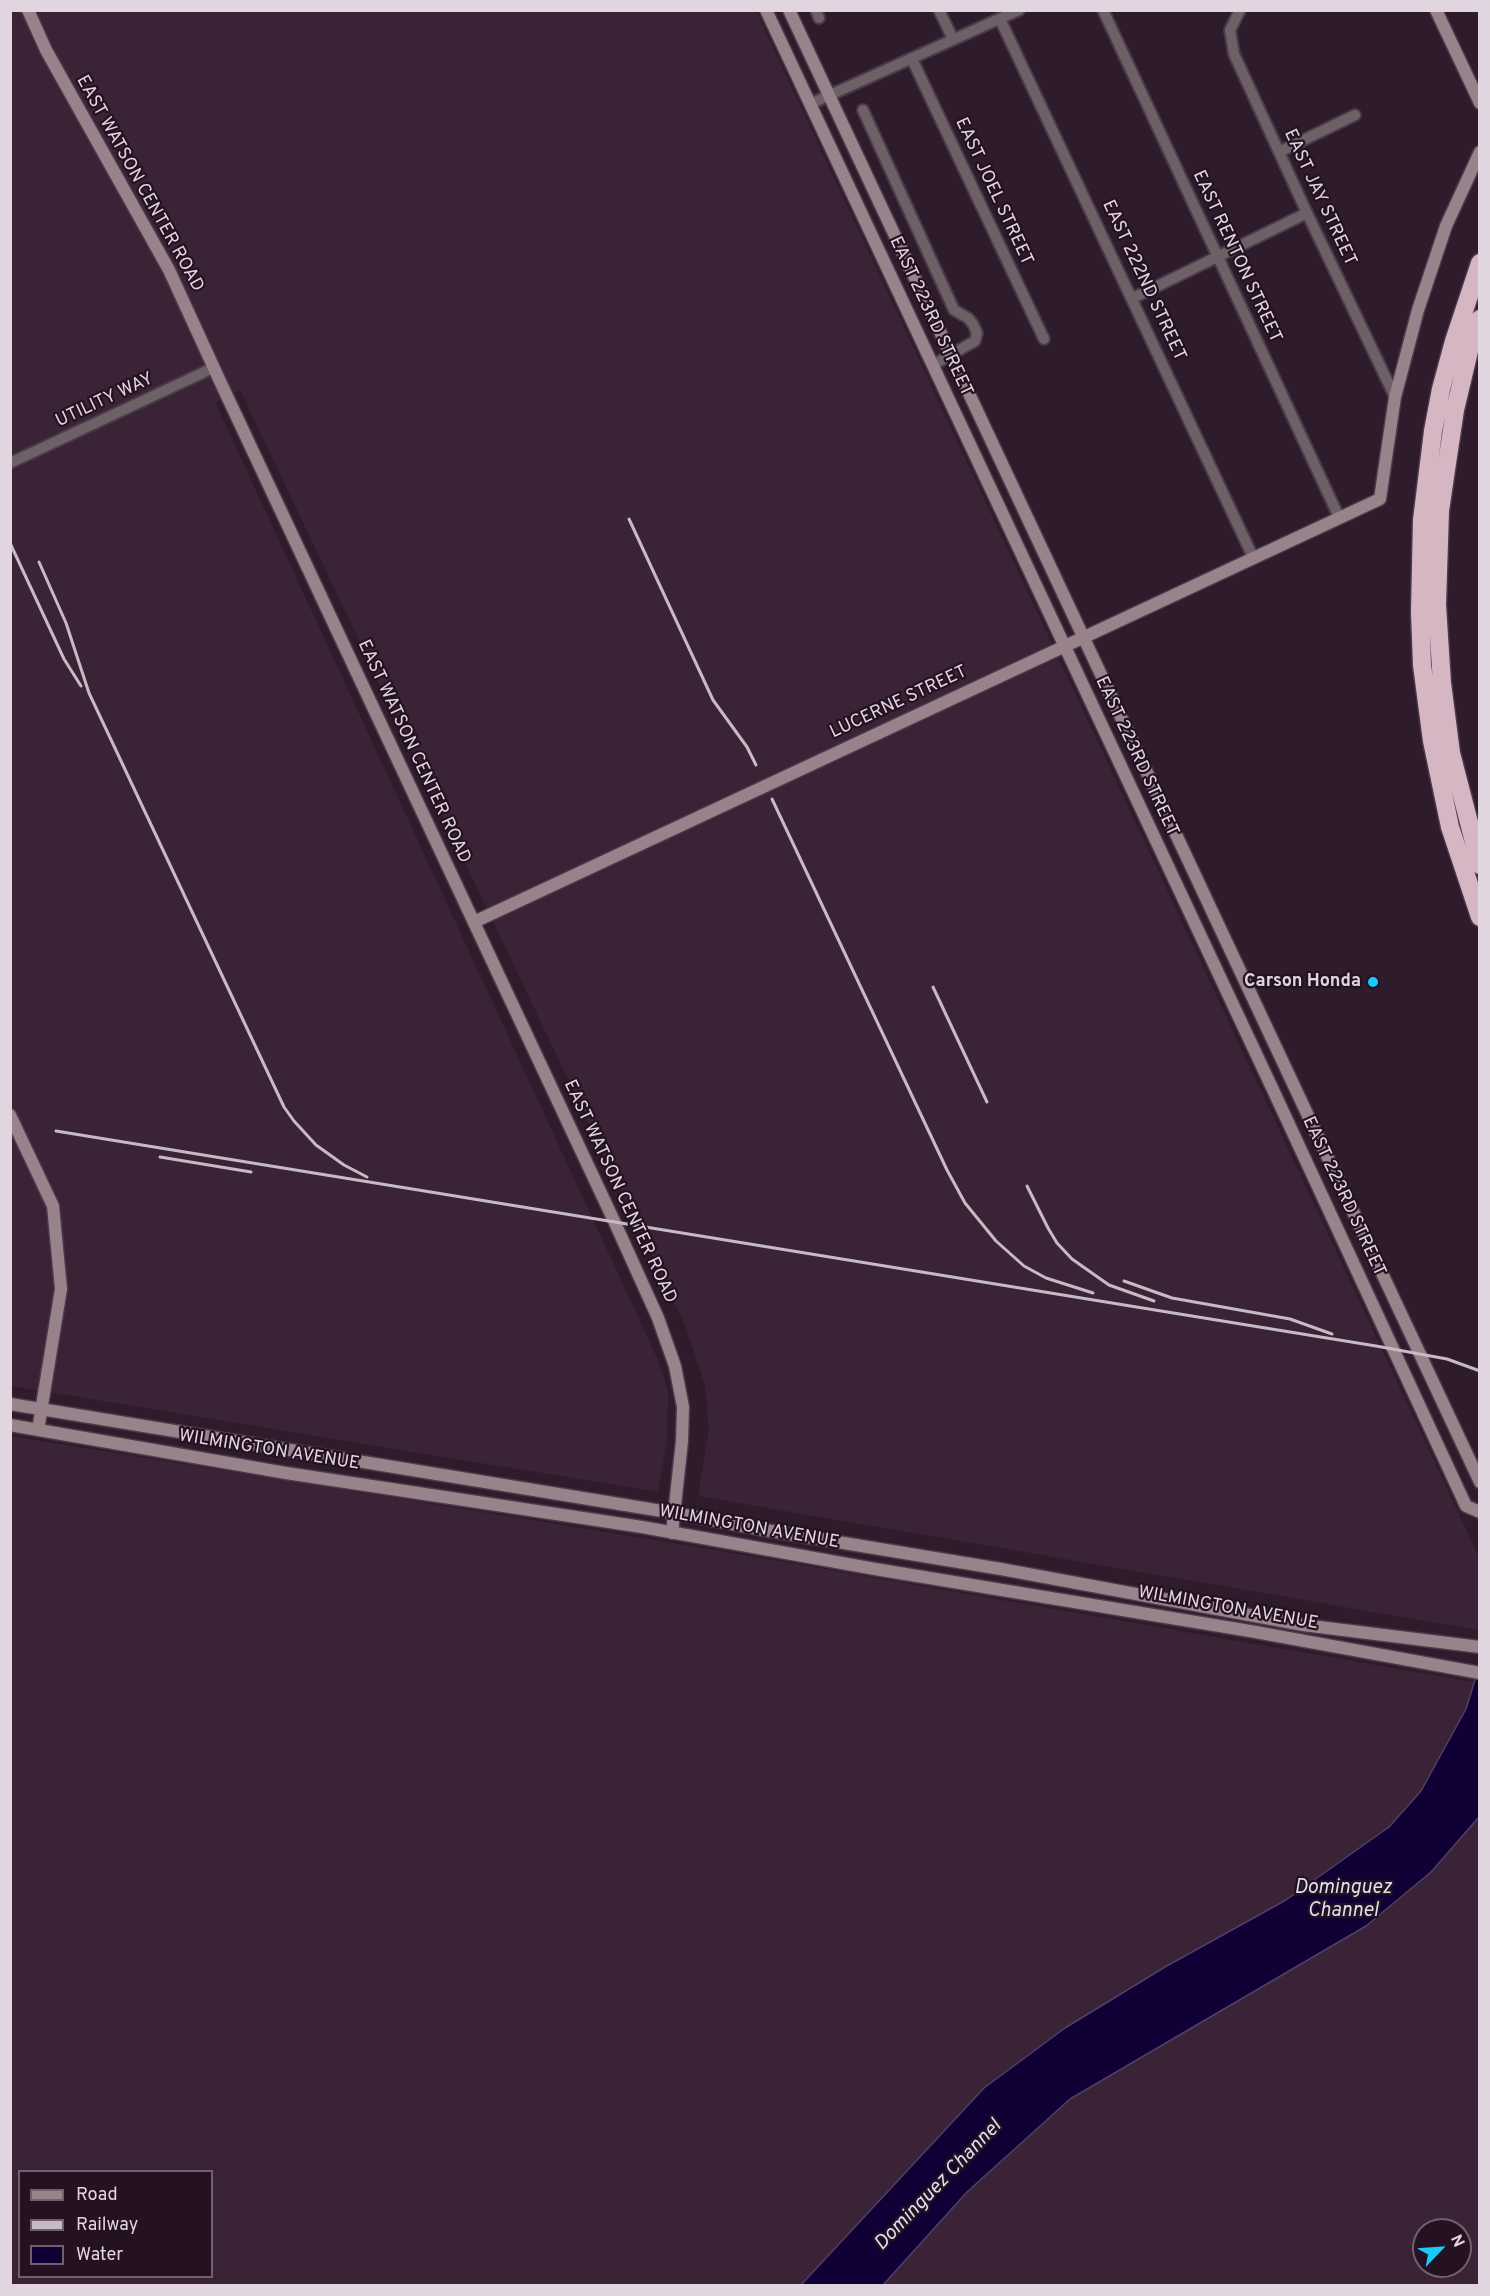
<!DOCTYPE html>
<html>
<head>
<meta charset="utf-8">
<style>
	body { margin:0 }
	#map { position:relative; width:1490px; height:2296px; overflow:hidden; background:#2e1c2c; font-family:Overpass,sans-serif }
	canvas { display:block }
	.frame { position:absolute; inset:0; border:12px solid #e1d5df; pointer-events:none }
	.legend { position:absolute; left:18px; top:2170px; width:195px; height:108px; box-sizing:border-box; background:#241222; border:2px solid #70606e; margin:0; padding:8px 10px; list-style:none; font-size:18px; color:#e1d5df }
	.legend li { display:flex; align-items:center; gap:12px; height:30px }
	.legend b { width:30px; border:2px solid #70606e }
	.north { position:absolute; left:1412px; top:2218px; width:60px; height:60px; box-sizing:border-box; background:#241222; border:2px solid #70606e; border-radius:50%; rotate:65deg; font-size:16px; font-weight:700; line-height:24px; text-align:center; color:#e1d5df }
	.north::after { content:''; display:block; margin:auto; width:21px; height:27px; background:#19cafc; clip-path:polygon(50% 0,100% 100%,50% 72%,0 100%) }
</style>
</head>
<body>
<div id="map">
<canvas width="1490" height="2296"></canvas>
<div class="frame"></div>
<ul class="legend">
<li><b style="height:8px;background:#98838b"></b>Road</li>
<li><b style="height:8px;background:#c6bac4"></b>Railway</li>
<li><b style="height:16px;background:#100035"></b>Water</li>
</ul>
<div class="north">N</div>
</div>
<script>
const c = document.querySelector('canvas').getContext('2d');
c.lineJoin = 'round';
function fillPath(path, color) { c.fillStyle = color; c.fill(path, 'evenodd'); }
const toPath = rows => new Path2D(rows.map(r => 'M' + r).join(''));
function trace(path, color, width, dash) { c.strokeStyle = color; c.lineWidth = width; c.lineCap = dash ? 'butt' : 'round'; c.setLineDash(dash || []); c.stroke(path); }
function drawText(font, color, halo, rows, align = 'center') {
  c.font = font + ' Overpass,sans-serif'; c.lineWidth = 4.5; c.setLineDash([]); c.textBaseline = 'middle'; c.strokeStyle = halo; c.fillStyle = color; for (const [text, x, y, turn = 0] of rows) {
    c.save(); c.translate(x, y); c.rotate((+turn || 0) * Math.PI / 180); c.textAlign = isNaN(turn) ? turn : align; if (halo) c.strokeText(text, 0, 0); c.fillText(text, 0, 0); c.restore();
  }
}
const built = toPath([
	[10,11,756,11,1479,1557,1479,1630,698,1496,709,1429,705,1386,685,1325,240,390,215,402,658,1360,668,1391,667,1440,658,1492,11,1386],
	[10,1436,680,1544,1479,1683,1479,2285,11,2285],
	[20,2172,212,2172,212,2276,20,2276],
	[1424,2230,1460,2230,1460,2266,1424,2266]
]);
const water = toPath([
	[1479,1667,1479,1817,1431,1872,1366,1926,1070,2099,967,2192,883,2285,800,2286,984,2088,1065,2028,1165,1967,1286,1900,1389,1827,1421,1791,1466,1709,1479,1667]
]);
const street = toPath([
	[816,10,819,18],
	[939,10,953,39],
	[1103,10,1339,517],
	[1240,10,1230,30,1234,54,1307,213,1395,397],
	[1000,19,1253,557],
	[912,59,1044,339],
	[810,104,1019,10],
	[863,110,954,310,968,318,973,324,977,333,975,341,933,365],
	[1279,152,1355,115],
	[1133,298,1307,213],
	[10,463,213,368]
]);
const secondary = toPath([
	[28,10,46,50,169,270,219,379,615,1223,658,1318,675,1366,683,1407,682,1441,672,1533],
	[766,10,1274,1092,1466,1506,1480,1512],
	[789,10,1480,1482],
	[1436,10,1480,103],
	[474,922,1380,499,1395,397,1418,310,1446,226,1480,152],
	[10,1115,53,1206,61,1289,38,1430],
	[10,1404,674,1513,759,1529,1001,1569,1303,1625,1480,1647],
	[10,1425,286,1473,642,1527,875,1569,1250,1631,1480,1673]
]);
const highway = toPath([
	[1480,263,1454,341,1441,389,1433,431,1422,520,1420,612,1422,665,1432,741,1450,827,1480,917],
	[1480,319,1470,347,1455,410,1446,470,1440,511,1437,605,1442,683,1451,753,1480,865]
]);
const rail = toPath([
	[629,519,713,700,747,747,756,765],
	[10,543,64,659,81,686],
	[39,562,66,623,89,693,284,1107,294,1121,316,1145,344,1165,367,1177],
	[772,799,947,1170,965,1203,996,1241,1024,1266,1046,1278,1093,1293],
	[933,987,987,1102],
	[56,1131,1376,1346,1447,1359,1480,1371],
	[160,1157,251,1172],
	[1027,1186,1048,1228,1057,1243,1072,1259,1109,1285,1154,1301],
	[1124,1281,1172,1298,1290,1319,1332,1334]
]);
const markers = [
	[1373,982,6,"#19cafc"]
];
const streetNames = [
	["EAST WATSON CENTER ROAD",139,184,61],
	["EAST JOEL STREET",993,192,65],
	["EAST JAY STREET",1319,198,65],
	["EAST RENTON STREET",1236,257,65],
	["EAST 222ND STREET",1143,281,65],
	["EAST 223RD STREET",930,317,65],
	["UTILITY WAY",105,401,-25],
	["LUCERNE STREET",899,703,-25],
	["EAST WATSON CENTER ROAD",413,752,65],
	["EAST 223RD STREET",1136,757,65],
	["EAST WATSON CENTER ROAD",619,1192,65],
	["EAST 223RD STREET",1343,1197,65],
	["WILMINGTON AVENUE",269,1451,9],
	["WILMINGTON AVENUE",749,1528,10],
	["WILMINGTON AVENUE",1228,1609,10]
];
const poiNames = [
	["Carson Honda",1361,982]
];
const waterNames = [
	["Dominguez",1343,1889],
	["Channel",1343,1912],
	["Dominguez Channel",939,2186,-46]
];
fillPath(built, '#3a2337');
fillPath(water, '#100035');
trace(water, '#4f4068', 1.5);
trace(street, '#4b3a49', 14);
trace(secondary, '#4b3a49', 15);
trace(highway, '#4b3a49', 21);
trace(street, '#6d6066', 10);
trace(secondary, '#98838b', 12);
trace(highway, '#d6b6c3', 18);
trace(rail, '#c6bac4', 3);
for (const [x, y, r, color] of markers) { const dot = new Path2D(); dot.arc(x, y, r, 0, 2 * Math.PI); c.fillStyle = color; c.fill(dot); trace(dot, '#241222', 2); }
drawText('18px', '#e1d5df', '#241222', streetNames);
drawText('bold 18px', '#e1d5df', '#241222', poiNames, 'right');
drawText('italic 20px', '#deddf0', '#241222', waterNames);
</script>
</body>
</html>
